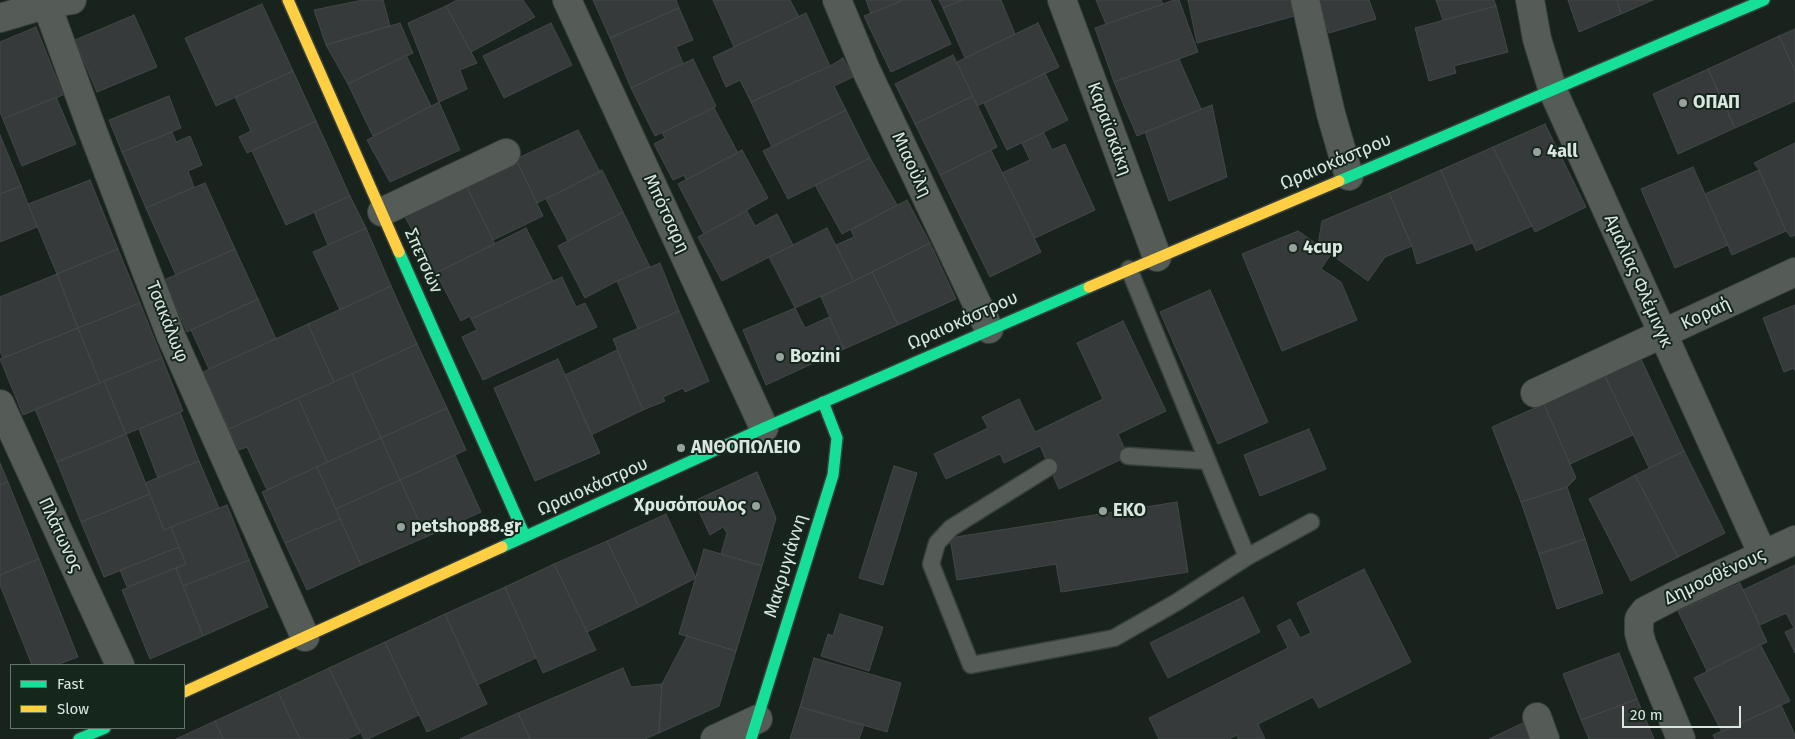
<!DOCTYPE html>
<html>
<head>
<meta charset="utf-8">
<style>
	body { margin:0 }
	#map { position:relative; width:1795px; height:739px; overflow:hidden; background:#19231e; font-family:"Fira Sans",sans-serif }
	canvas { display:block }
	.legend { position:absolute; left:10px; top:664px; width:175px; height:65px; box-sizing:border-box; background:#15271d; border:1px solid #64736b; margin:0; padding:6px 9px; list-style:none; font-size:15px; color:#dbe6e0 }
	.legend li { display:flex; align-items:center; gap:10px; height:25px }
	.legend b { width:25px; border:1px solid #64736b }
	.scale { position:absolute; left:1622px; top:706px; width:119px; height:22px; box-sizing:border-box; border:2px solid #dbe6e0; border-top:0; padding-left:6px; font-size:15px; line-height:18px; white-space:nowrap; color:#dbe6e0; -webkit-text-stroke:4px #15271d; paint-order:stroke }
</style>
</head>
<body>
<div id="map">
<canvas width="1795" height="739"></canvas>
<ul class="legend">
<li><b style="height:6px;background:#16e098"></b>Fast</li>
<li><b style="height:6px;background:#ffcf43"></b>Slow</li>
</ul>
<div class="scale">20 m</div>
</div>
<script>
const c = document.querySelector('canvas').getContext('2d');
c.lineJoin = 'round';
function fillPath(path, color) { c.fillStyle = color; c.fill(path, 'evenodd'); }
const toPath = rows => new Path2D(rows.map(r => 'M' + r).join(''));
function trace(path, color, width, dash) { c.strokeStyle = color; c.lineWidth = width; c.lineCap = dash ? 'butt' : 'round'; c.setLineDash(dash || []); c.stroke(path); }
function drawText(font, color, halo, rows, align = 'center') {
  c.font = font + ' "Fira Sans",sans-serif'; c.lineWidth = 4; c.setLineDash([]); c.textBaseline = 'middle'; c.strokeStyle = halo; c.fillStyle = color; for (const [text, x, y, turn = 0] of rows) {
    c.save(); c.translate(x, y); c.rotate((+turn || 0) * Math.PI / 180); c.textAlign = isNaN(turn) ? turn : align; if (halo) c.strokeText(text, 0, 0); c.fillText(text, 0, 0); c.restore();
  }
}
const building = toPath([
	[363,0,383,0,390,26,326,45,314,10,363,0],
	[457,0,523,0,535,17,471,52,446,6,457,0],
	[593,0,676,0,679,8,610,38,593,0],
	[713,0,790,0,799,17,734,47,713,0],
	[866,0,903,0,871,14,866,0],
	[903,0,930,0,951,44,891,72,864,16,903,0],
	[939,0,963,0,943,8,939,0],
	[963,0,1001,0,1015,34,965,58,943,8,963,0],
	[1096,0,1161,0,1163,4,1106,24,1096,0],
	[1174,0,1179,0,1198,52,1114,82,1095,28,1174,0],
	[1188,0,1291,0,1294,16,1197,43,1188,0],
	[1318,0,1369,0,1376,19,1329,33,1318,0],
	[1436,0,1494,0,1496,6,1443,20,1436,0],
	[1568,0,1617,0,1621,14,1579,32,1568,0],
	[1617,0,1653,0,1621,14,1617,0],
	[262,4,293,71,216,106,185,38,262,4],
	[446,6,477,63,460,70,467,89,439,102,408,23,446,6],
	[1496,6,1508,52,1454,66,1456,73,1429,81,1415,28,1496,6],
	[679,8,693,40,676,47,683,63,631,88,610,38,679,8],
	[806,13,830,66,751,102,740,80,726,87,713,57,806,13],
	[134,15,157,67,97,92,75,40,134,15],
	[400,23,413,53,348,84,326,45,400,23],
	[551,23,572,65,504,98,483,56,551,23],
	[1038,23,1059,67,977,106,957,62,1038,23],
	[36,27,63,95,3,119,0,112,0,42,36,27],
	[1795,29,1795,71,1779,36,1795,29],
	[1779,36,1795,71,1795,101,1735,128,1708,69,1779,36],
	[406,55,431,106,373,136,348,84,406,55],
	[953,55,973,96,915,124,895,84,953,55],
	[843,58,853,77,834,86,846,110,772,147,751,102,830,66,843,58],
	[693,59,716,106,655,136,631,88,693,59],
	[1179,59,1201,109,1137,136,1114,82,1179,59],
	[1708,69,1735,128,1678,154,1653,94,1708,69],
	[293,71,316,121,247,153,239,137,251,131,235,97,293,71],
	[1045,73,1068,120,1007,150,984,103,1045,73],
	[169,96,181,128,122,152,109,120,169,96],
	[973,96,997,147,940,175,915,124,973,96],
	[56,97,76,144,22,166,3,119,56,97],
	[439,102,460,150,390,182,367,140,439,102],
	[1212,105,1227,177,1169,201,1145,132,1212,105],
	[714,108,738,153,686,180,684,175,673,180,654,144,665,138,662,133,714,108],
	[846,110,870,158,788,199,763,151,846,110],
	[316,121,350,196,286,225,252,151,316,121],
	[1545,124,1586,207,1535,232,1493,147,1545,124],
	[578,130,600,172,537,203,516,159,578,130],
	[172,132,176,142,190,136,202,165,188,171,194,187,146,208,122,152,172,132],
	[1044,133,1052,150,1065,144,1095,210,1035,238,1002,173,1030,160,1022,143,1044,133],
	[0,135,21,186,0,194,0,135],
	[1795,143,1795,235,1791,237,1786,231,1759,170,1754,163,1795,143],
	[1493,147,1532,226,1476,251,1441,170,1493,147],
	[742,150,768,198,704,234,678,184,742,150],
	[991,150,1041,252,990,277,940,175,991,150],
	[870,158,897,205,842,234,815,185,870,158],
	[516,159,543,216,493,240,465,183,516,159],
	[1693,167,1728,245,1675,268,1641,189,1693,167],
	[602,170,623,212,568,241,546,199,602,170],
	[1441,170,1472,243,1417,264,1412,246,1389,193,1441,170],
	[1759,170,1786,231,1732,255,1705,194,1759,170],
	[90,180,118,249,57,274,28,204,90,180],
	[205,183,235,249,176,275,146,208,205,183],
	[465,183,495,244,430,276,414,246,419,243,403,213,465,183],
	[21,186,37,227,0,242,0,194,21,186],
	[1389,193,1412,246,1385,257,1368,281,1318,245,1322,221,1389,193],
	[350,196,366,228,328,245,314,212,350,196],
	[907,200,930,243,854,281,836,245,854,237,851,230,907,200],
	[747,211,755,226,777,214,793,245,722,281,698,237,747,211],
	[623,212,650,267,617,281,585,298,558,246,623,212],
	[366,228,391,286,340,310,313,252,366,228],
	[526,228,553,281,471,319,470,316,461,321,436,273,526,228],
	[827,228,854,281,795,308,769,257,827,228],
	[1298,231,1331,254,1321,269,1341,282,1357,320,1282,351,1242,254,1298,231],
	[930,243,956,299,898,325,872,272,930,243],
	[118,249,140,303,78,328,57,274,118,249],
	[235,249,258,299,187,332,164,280,235,249],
	[660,263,679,311,638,329,617,281,660,263],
	[872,272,898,325,844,349,821,297,872,272],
	[57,274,78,328,3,358,0,351,0,297,57,274],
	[562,277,576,307,585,303,597,327,483,380,462,337,477,330,471,319,562,277],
	[391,286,417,344,334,382,308,324,391,286],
	[1210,290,1268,422,1218,444,1160,312,1210,290],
	[258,299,276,339,209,369,191,330,258,299],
	[140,303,162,358,100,383,78,328,140,303],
	[1795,305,1795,371,1794,368,1784,372,1763,318,1795,305],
	[795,308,805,328,829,317,844,349,766,385,743,330,795,308],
	[679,311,709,381,685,392,683,388,663,397,665,401,643,410,613,339,679,311],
	[1123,321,1166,411,1118,434,1128,456,1059,489,1040,446,1004,463,1000,454,946,479,934,454,988,428,982,417,1019,399,1035,432,1103,399,1077,343,1123,321],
	[308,324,334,382,229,429,203,372,308,324],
	[78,328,100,383,23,415,0,359,78,328],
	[417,344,447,408,381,438,352,374,417,344],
	[617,350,643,410,591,435,565,375,617,350],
	[162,358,183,411,126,434,104,381,162,358],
	[558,359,600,453,535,481,494,388,558,359],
	[1641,359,1684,451,1649,468,1605,376,1641,359],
	[352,374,381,438,327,462,298,398,352,374],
	[1605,376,1633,435,1570,464,1544,404,1605,376],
	[104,381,126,434,57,462,35,409,104,381],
	[298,398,327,462,267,490,247,447,239,450,229,429,298,398],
	[1544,404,1576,478,1567,487,1521,502,1492,427,1544,404],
	[447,408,466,450,400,480,381,438,447,408],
	[180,412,199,461,158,478,139,429,180,412],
	[1309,429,1326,469,1260,496,1244,455,1309,429],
	[126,434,150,494,81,522,57,462,126,434],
	[381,438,400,480,336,509,317,467,381,438],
	[1684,451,1725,533,1678,557,1635,475,1684,451],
	[455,455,481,512,426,537,400,480,455,455],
	[199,461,219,508,164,530,145,483,199,461],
	[0,463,8,482,0,485,0,463],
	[894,466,917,473,883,585,859,578,894,466],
	[317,467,340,519,285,543,262,492,317,467],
	[757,472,776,518,762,566,721,554,727,533,723,527,710,535,694,501,757,472],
	[1635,475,1678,557,1631,581,1589,499,1635,475],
	[400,480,426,537,361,565,336,509,400,480],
	[8,482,39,559,0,575,0,485,8,482],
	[1567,487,1585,539,1539,554,1521,502,1567,487],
	[150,494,164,530,171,527,179,547,104,577,81,522,150,494],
	[1177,502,1188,572,1061,592,1056,564,957,580,950,538,1177,502],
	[227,505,249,560,183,586,176,568,186,564,171,527,227,505],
	[666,514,696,578,639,607,607,541,666,514],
	[340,519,361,565,307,590,285,543,340,519],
	[1585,539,1603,593,1557,609,1539,554,1585,539],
	[607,541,639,607,587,632,554,564,607,541],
	[179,547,186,564,127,587,120,570,179,547],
	[704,549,762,566,736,651,679,634,704,549],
	[39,559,78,657,56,665,32,665,0,585,0,575,39,559],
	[249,560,268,607,203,636,183,586,249,560],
	[554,564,596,650,543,673,505,587,554,564],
	[1795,565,1795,628,1794,628,1786,613,1760,625,1743,590,1795,565],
	[176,568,203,636,150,659,122,590,176,568],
	[1364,569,1411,662,1319,708,1313,697,1258,724,1265,739,1238,739,1237,735,1229,739,1159,739,1149,718,1288,648,1277,626,1290,619,1300,638,1311,633,1297,603,1364,569],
	[1740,583,1767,642,1707,671,1678,611,1740,583],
	[505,587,536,658,477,685,445,614,505,587],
	[1243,597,1260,632,1168,678,1150,643,1243,597],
	[445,614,487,704,427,732,385,642,445,614],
	[840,614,883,627,869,671,821,656,828,634,833,636,840,614],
	[1794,628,1795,628,1795,653,1785,632,1794,628],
	[687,636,736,651,719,706,659,733,662,684,687,636],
	[385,642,419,715,368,739,364,739,329,668,385,642],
	[1760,644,1790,701,1722,732,1694,678,1760,644],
	[1619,653,1637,699,1581,720,1563,674,1619,653],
	[814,658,901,683,887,732,800,707,814,658],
	[329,668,360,733,347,739,300,739,278,692,329,668],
	[623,668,631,687,662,684,659,733,645,739,530,739,518,713,623,668],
	[278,692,300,739,223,739,215,721,278,692],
	[1637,699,1654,739,1589,739,1581,720,1637,699],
	[1781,705,1795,735,1795,739,1715,739,1713,735,1781,705],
	[800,707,864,725,859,739,790,739,800,707],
	[518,713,530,739,460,739,518,713],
	[215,721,223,739,176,739,215,721],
	[1525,722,1532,739,1489,739,1525,722]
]);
const lane = toPath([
	[1129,269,1247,557],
	[1128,456,1208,461],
	[1049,467,951,528,937,543,931,564,971,665,1114,638,1177,602,1247,557,1311,522]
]);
const street = toPath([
	[45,0,93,132,171,336,305,637],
	[567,0,764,428],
	[837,0,866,70,989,329],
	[1062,0,1157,257],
	[1305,0,1331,114,1349,176],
	[1530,0,1537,39,1553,91,1763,555],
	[0,18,47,4,72,0],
	[382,212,506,153],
	[1535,393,1795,272],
	[0,404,120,665],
	[1537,717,1545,739],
	[715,739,758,719],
	[1681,739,1642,644,1639,633,1639,619,1645,611,1674,596,1795,540]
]);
const fast = toPath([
	[1339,181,1764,0],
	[399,252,525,536],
	[502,547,764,428,1089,287],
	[79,739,105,728],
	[751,739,833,475,837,438,823,402]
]);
const slow = toPath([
	[288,0,399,252],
	[1089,287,1339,181],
	[184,692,502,547]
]);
const markers = [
	[1683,103,5,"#97a29c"],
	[1537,152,5,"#97a29c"],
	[1293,248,5,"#97a29c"],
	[780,357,5,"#97a29c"],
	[681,448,5,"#97a29c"],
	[756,506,5,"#97a29c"],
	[1103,511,5,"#97a29c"],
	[401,527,5,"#97a29c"]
];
const poiNames = [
	["ΟΠΑΠ",1693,103],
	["4all",1547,152],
	["4cup",1303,248],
	["Bozini",790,357],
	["ΑΝΘΟΠΩΛΕΙΟ",691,448],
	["Χρυσόπουλος",746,506,"right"],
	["EKO",1113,511],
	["petshop88.gr",411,527]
];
const streetNames = [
	["Καραϊσκάκη",1109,129,70],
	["Ωραιοκάστρου",1336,162,-23],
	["Μιαούλη",911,165,65],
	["Μπότσαρη",666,214,65],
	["Σπετσών",423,261,66],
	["Αμαλίας Φλέμινγκ",1638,281,66],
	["Κοραή",1706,314,-25],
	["Ωραιοκάστρου",963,321,-24],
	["Τσακάλωφ",167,322,68],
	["Ωραιοκάστρου",593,487,-24],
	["Πλάτωνος",60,535,65],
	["Μακρυγιάννη",786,566,-73],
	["Δημοσθένους",1715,577,-25]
];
fillPath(building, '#363a3a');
trace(building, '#444748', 1);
trace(lane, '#38403b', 19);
trace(street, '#38403b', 30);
trace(fast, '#38403b', 14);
trace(slow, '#38403b', 14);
trace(lane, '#555c58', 16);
trace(street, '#555c58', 28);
trace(fast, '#16e098', 11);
trace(slow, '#ffcf43', 11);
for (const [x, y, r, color] of markers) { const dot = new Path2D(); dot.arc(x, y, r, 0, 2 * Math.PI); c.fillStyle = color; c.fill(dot); trace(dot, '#15271d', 2); }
drawText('bold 18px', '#dbe6e0', '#15271d', poiNames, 'left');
drawText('18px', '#dbe6e0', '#15271d', streetNames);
</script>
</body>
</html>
